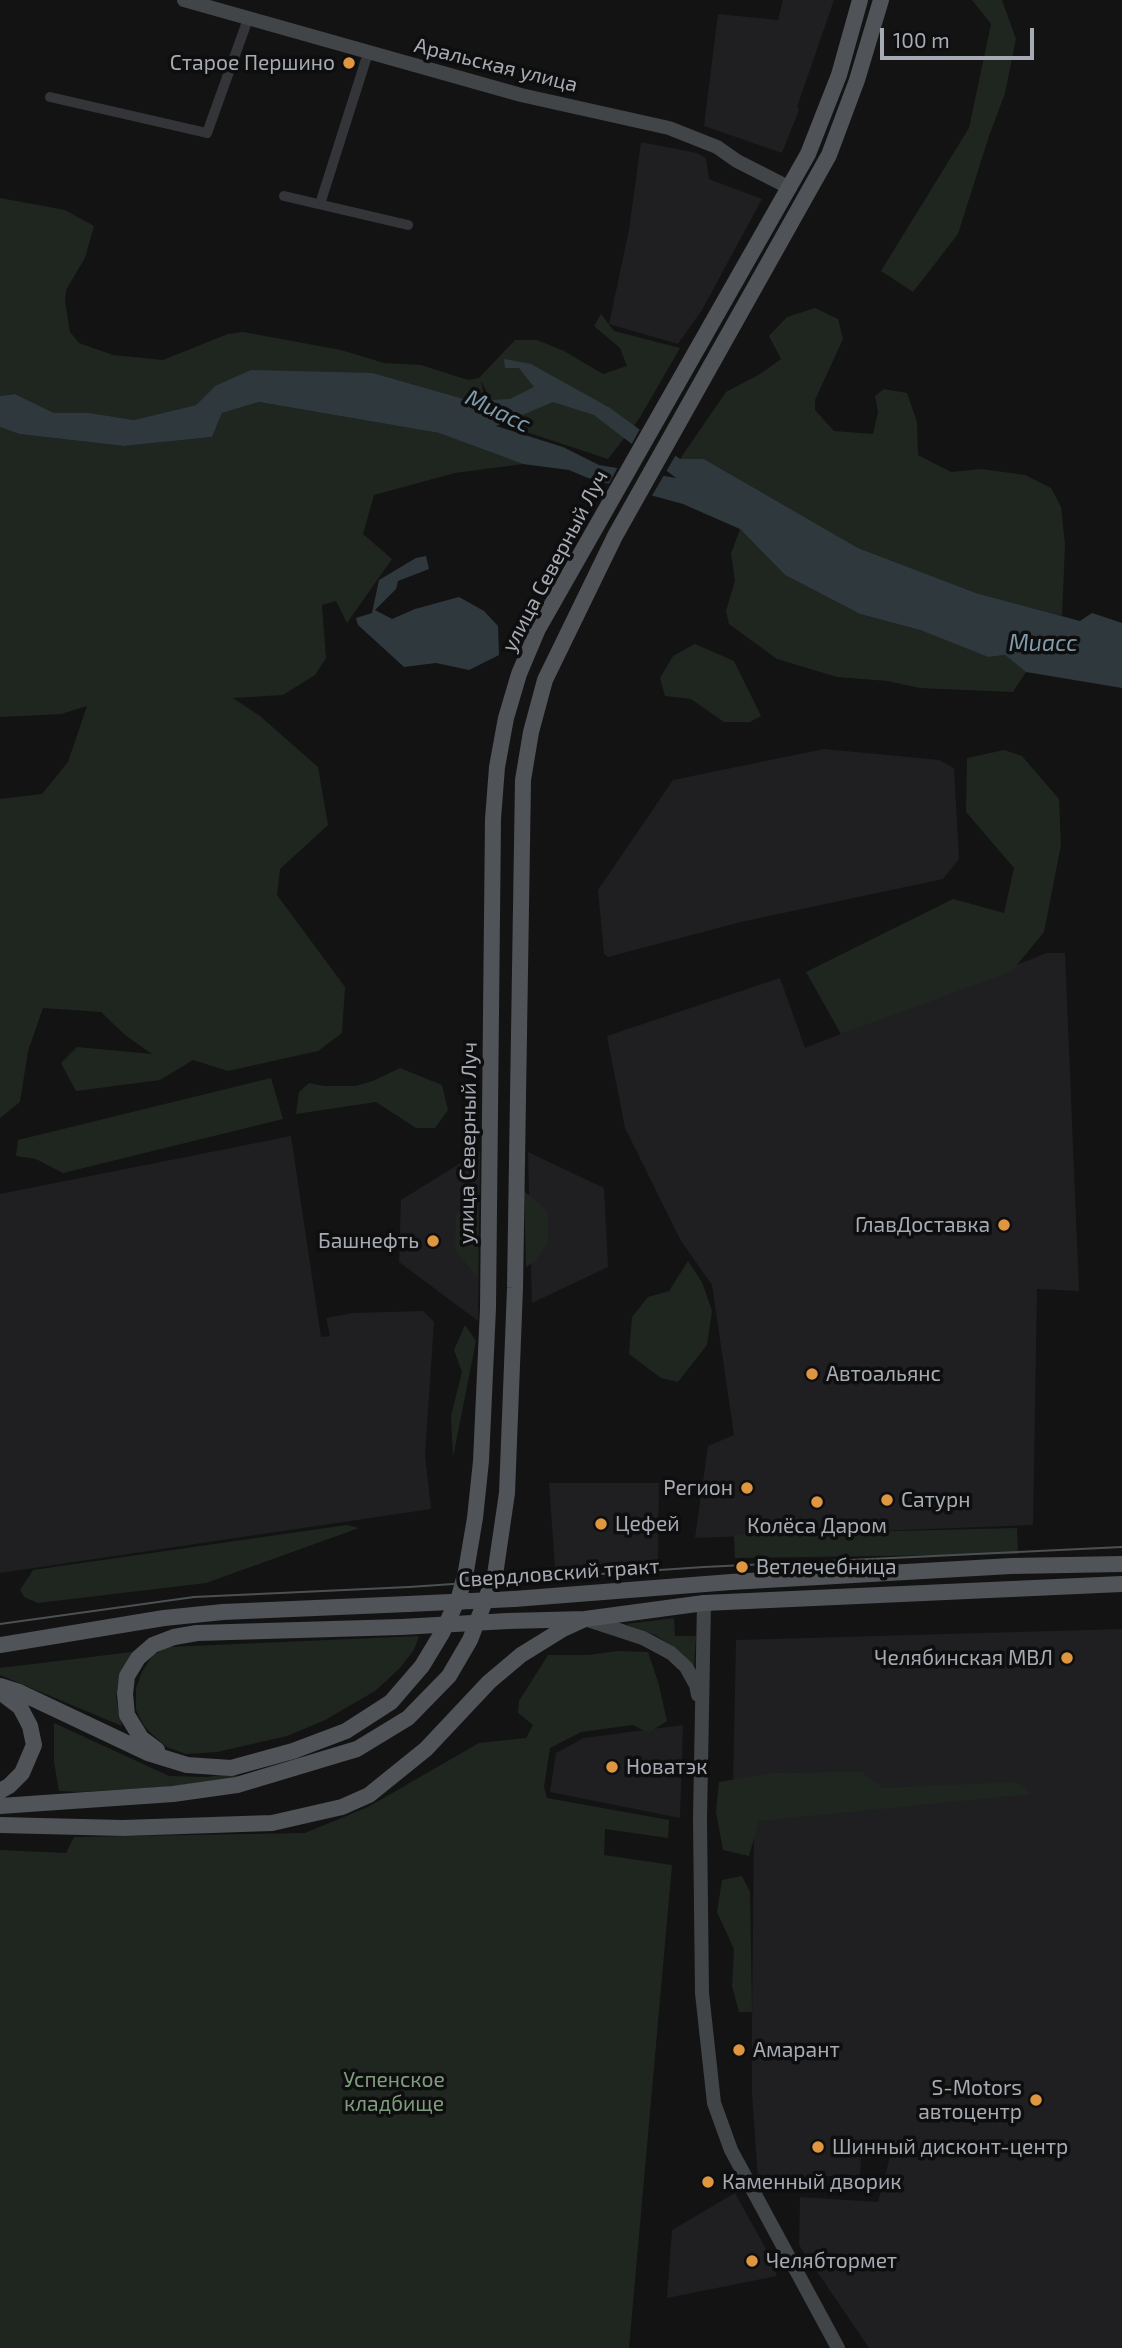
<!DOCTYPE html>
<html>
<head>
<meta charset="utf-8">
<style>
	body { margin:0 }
	#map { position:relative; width:1122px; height:2348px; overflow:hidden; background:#131314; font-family:"Exo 2",sans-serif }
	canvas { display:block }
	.scale { position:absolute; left:880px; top:28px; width:154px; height:32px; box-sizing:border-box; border:4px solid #a6abb3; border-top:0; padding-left:9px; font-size:21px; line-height:24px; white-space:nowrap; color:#a6abb3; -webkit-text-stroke:5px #0e0e0f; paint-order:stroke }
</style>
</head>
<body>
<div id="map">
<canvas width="1122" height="2348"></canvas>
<div class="scale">100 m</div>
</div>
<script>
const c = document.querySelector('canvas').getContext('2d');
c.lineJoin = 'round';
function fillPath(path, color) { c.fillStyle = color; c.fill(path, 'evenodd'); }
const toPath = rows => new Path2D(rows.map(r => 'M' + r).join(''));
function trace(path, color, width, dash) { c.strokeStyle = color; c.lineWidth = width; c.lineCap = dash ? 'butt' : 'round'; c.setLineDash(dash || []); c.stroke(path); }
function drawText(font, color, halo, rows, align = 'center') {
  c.font = font + ' "Exo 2",sans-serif'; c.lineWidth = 7; c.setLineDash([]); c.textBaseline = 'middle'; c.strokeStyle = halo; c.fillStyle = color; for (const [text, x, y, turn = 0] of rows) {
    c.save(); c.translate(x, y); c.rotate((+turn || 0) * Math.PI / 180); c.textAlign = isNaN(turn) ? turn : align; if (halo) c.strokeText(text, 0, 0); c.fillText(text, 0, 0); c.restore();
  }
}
const built = toPath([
	[783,0,834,0,797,107,799,110,782,153,704,126,718,14,778,20],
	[641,142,697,153,706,158,709,179,762,199,702,310,678,344,609,324,629,230],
	[824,749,939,760,954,768,959,859,943,879,741,922,608,957,604,954,598,890,673,780],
	[1047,953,1065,953,1079,1291,1037,1289,1033,1525,695,1538,708,1446,734,1435,712,1285,681,1241,625,1128,607,1036,780,978,805,1048],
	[291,1136,321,1337,330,1336,326,1318,353,1313,423,1311,434,1322,425,1455,431,1509,0,1573,0,1194],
	[480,1151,478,1321,399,1262,401,1200],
	[528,1152,604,1188,608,1267,532,1303],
	[549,1483,659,1483,658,1560,555,1568],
	[1122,1629,1122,2348,869,2348,799,2245,800,2197,878,2202,890,2157,861,2158,860,2175,758,2179,752,2094,752,2022,754,1829,732,1829,736,1640],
	[683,1725,680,1818,550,1792,556,1753,584,1738],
	[735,2193,766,2249,777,2276,667,2298,672,2230]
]);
const green = toPath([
	[972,0,1002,0,1016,39,1005,93,988,139,958,234,913,292,881,271,969,128,991,24],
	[0,198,65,210,94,226,85,258,66,290,65,301,70,332,79,343,113,355,163,360,228,334,243,332,341,350,384,363,421,365,468,380,479,378,515,340,537,340,564,351,603,374,627,366,620,348,594,326,601,314,614,331,680,348,639,419,608,459,505,425,481,381,485,400,471,401,373,373,215,386,196,405,134,420,90,413,54,413,15,394,0,396],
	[815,308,838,319,843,339,815,400,815,410,834,431,873,434,878,412,875,396,884,389,907,393,917,422,918,455,951,472,981,469,1025,475,1051,488,1061,507,1065,545,1062,616,976,593,858,548,704,459,680,459,726,392,760,374,781,359,769,336,787,317],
	[259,402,439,433,523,464,455,473,374,495,363,534,392,559,347,623,336,601,322,605,326,658,315,675,283,695,233,698,260,716,318,767,328,825,280,869,277,895,345,987,342,1033,318,1051,228,1071,193,1060,160,1080,76,1091,61,1063,77,1047,152,1054,125,1035,101,1012,43,1008,28,1051,20,1102,0,1118,0,799,42,794,68,762,87,706,61,714,0,717,0,427,19,434,124,446,212,437,222,413],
	[740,529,785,575,860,614,920,630,988,657,1005,655,1026,672,1013,692,920,688,887,681,837,677,777,659,729,624,726,611,735,581,731,554],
	[695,644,734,661,761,716,750,722,724,722,691,699,665,696,660,678,673,656],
	[1004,750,1022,756,1059,799,1061,845,1044,932,1012,971,841,1034,806,972,953,899,1004,913,1014,868,966,812,967,758],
	[400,1068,442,1085,448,1110,435,1128,416,1128,376,1102,296,1114,299,1092,309,1083,324,1086,355,1086,373,1081],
	[271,1078,283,1119,63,1173,36,1159,16,1156,18,1140],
	[478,1186,478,1278,455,1250,456,1216],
	[524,1191,548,1212,548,1242,535,1261,526,1267],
	[688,1261,702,1282,712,1311,707,1345,678,1382,661,1378,629,1354,632,1317,648,1297,669,1291],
	[465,1325,476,1341,453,1457,451,1416,462,1372,454,1350],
	[347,1525,359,1528,206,1583,38,1603,24,1597,20,1590,33,1570],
	[1017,1528,1018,1554,735,1558,734,1535],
	[674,1618,675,1636,696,1636,694,1667,676,1648,655,1635,626,1624],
	[419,1636,414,1650,399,1669,375,1691,325,1720,287,1736,217,1752,186,1754,167,1747,153,1735,144,1726,136,1710,136,1688,142,1672,153,1655,169,1647],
	[617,1651,648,1652,659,1685,667,1721,648,1733,633,1725,581,1732,550,1748,544,1787,547,1798,669,1820,668,1838,605,1829,604,1855,672,1865,629,2348,0,2348,0,1850,66,1853,74,1837,305,1833,368,1807,479,1743,526,1738,533,1725,518,1713,519,1701,548,1655,589,1655],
	[132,1652,120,1672,116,1698,122,1726,0,1675,0,1668],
	[54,1723,169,1776,208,1777,231,1773,237,1774,237,1776,233,1779,164,1787,79,1792,59,1791,54,1762],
	[861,1772,883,1788,1016,1782,1031,1794,759,1821,749,1856,723,1850,716,1812,719,1782,772,1773],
	[742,1876,750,1892,752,2012,739,2012,732,1986,734,1949,717,1912,722,1880]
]);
const water = toPath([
	[504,359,531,364,610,408,680,459,704,459,858,548,976,593,1080,621,1092,613,1122,623,1122,688,1026,672,1005,655,988,657,920,630,860,614,785,575,740,529,683,504,588,478,569,470,523,464,439,433,259,402,222,413,212,437,124,446,19,434,0,427,0,396,15,394,54,413,90,413,134,420,196,405,215,386,251,370,373,373,471,401,510,399,534,387,519,368,505,368],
	[553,402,594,415,676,478,599,465,563,447,496,426],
	[426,556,429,569,398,581,396,589,375,610,392,619,415,609,459,597,484,611,498,626,499,655,469,670,436,663,404,667,358,625,356,618,372,613,379,580,416,558]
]);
const pier = toPath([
	[641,427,677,453,650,499,607,487,619,465,664,473,630,447]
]);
const street = toPath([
	[50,97,207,133,248,19],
	[284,196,408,225],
	[320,204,368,53]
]);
const secondary = toPath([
	[184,0,521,95,669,128,717,147,737,161,790,188],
	[704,1603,700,1819,702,1993,714,2103,731,2150,838,2348],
	[585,1619,643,1638,671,1653,686,1667,696,1685,698,1695]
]);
const primary = toPath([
	[514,1599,731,1582,1011,1566,1122,1564],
	[508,1621,585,1619,704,1603,1122,1584],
	[0,1645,164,1618,223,1612,408,1604],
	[0,1686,19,1692,148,1753,187,1765,231,1768,293,1751,346,1731,391,1702,422,1666,442,1633,459,1597,466,1571,475,1518,481,1461,488,1308,493,819,497,767,506,718,519,674,538,629,808,154,839,75,860,0],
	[0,1692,20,1707,30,1726,34,1745,22,1773,9,1786,0,1791],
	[157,1750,141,1738,127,1715,125,1694,127,1676,138,1658,153,1645,174,1637,197,1633,401,1627],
	[0,1806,173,1794,237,1785,357,1749,408,1718,449,1676,470,1640,495,1575,507,1493,515,1288,523,780,531,732,545,680,615,536,829,155,857,80,881,0],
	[0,1825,123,1828,272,1823,342,1807,369,1795,426,1749,489,1682,521,1655,563,1629,585,1619]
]);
const tram = toPath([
	[0,1624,194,1597,409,1587,704,1567,1122,1547]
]);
const primaryBridge = toPath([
	[408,1604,514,1599],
	[401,1627,508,1621]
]);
const markers = [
	[349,63,7,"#de9641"],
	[1004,1225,7,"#de9641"],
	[433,1241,7,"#de9641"],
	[812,1374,7,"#de9641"],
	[747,1488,7,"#de9641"],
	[887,1500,7,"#de9641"],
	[817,1502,7,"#de9641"],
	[601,1524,7,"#de9641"],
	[742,1567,7,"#de9641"],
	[1067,1658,7,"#de9641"],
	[612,1767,7,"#de9641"],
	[739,2050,7,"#de9641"],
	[1036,2100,7,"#de9641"],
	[818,2147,7,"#de9641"],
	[708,2182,7,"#de9641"],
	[752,2261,7,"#de9641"]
];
const poiNames = [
	["Старое Першино",335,63,"right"],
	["ГлавДоставка",990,1225,"right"],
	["Башнефть",419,1241,"right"],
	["Автоальянс",826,1374],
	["Регион",733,1488,"right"],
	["Сатурн",901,1500],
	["Цефей",615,1524],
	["Колёса Даром",817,1526,"center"],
	["Ветлечебница",756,1567],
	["Челябинская МВЛ",1053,1658,"right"],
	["Новатэк",626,1767],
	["Амарант",753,2050],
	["S-Motors",1022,2088,"right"],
	["автоцентр",1022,2112,"right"],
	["Шинный дисконт-центр",832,2147],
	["Каменный дворик",722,2182],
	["Челябтормет",766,2261]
];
const streetNames = [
	["Аральская улица",496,65,14],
	["улица Северный Луч",555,561,-62],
	["улица Северный Луч",468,1143,-89],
	["Свердловский тракт",559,1573,-4]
];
const parkNames = [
	["Успенское",394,2080],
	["кладбище",394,2104]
];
const waterNames = [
	["Миасс",498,411,26],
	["Миасс",1043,643]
];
fillPath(built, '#1f1f21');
fillPath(green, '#1f2620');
fillPath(water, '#2f393d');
fillPath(pier, '#131314');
trace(street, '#343539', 10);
trace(secondary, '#424548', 14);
trace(primary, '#505357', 16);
trace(tram, '#4d5053', 2);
trace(primaryBridge, '#505357', 16);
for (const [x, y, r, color] of markers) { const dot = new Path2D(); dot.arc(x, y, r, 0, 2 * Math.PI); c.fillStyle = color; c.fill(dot); trace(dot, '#0e0e0f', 2.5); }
drawText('21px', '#a6abb3', '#0e0e0f', poiNames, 'left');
drawText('21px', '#a6abb3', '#0e0e0f', streetNames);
drawText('21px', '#809c7f', '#0e0e0f', parkNames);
drawText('italic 23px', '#809cab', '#0e0e0f', waterNames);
</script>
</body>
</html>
